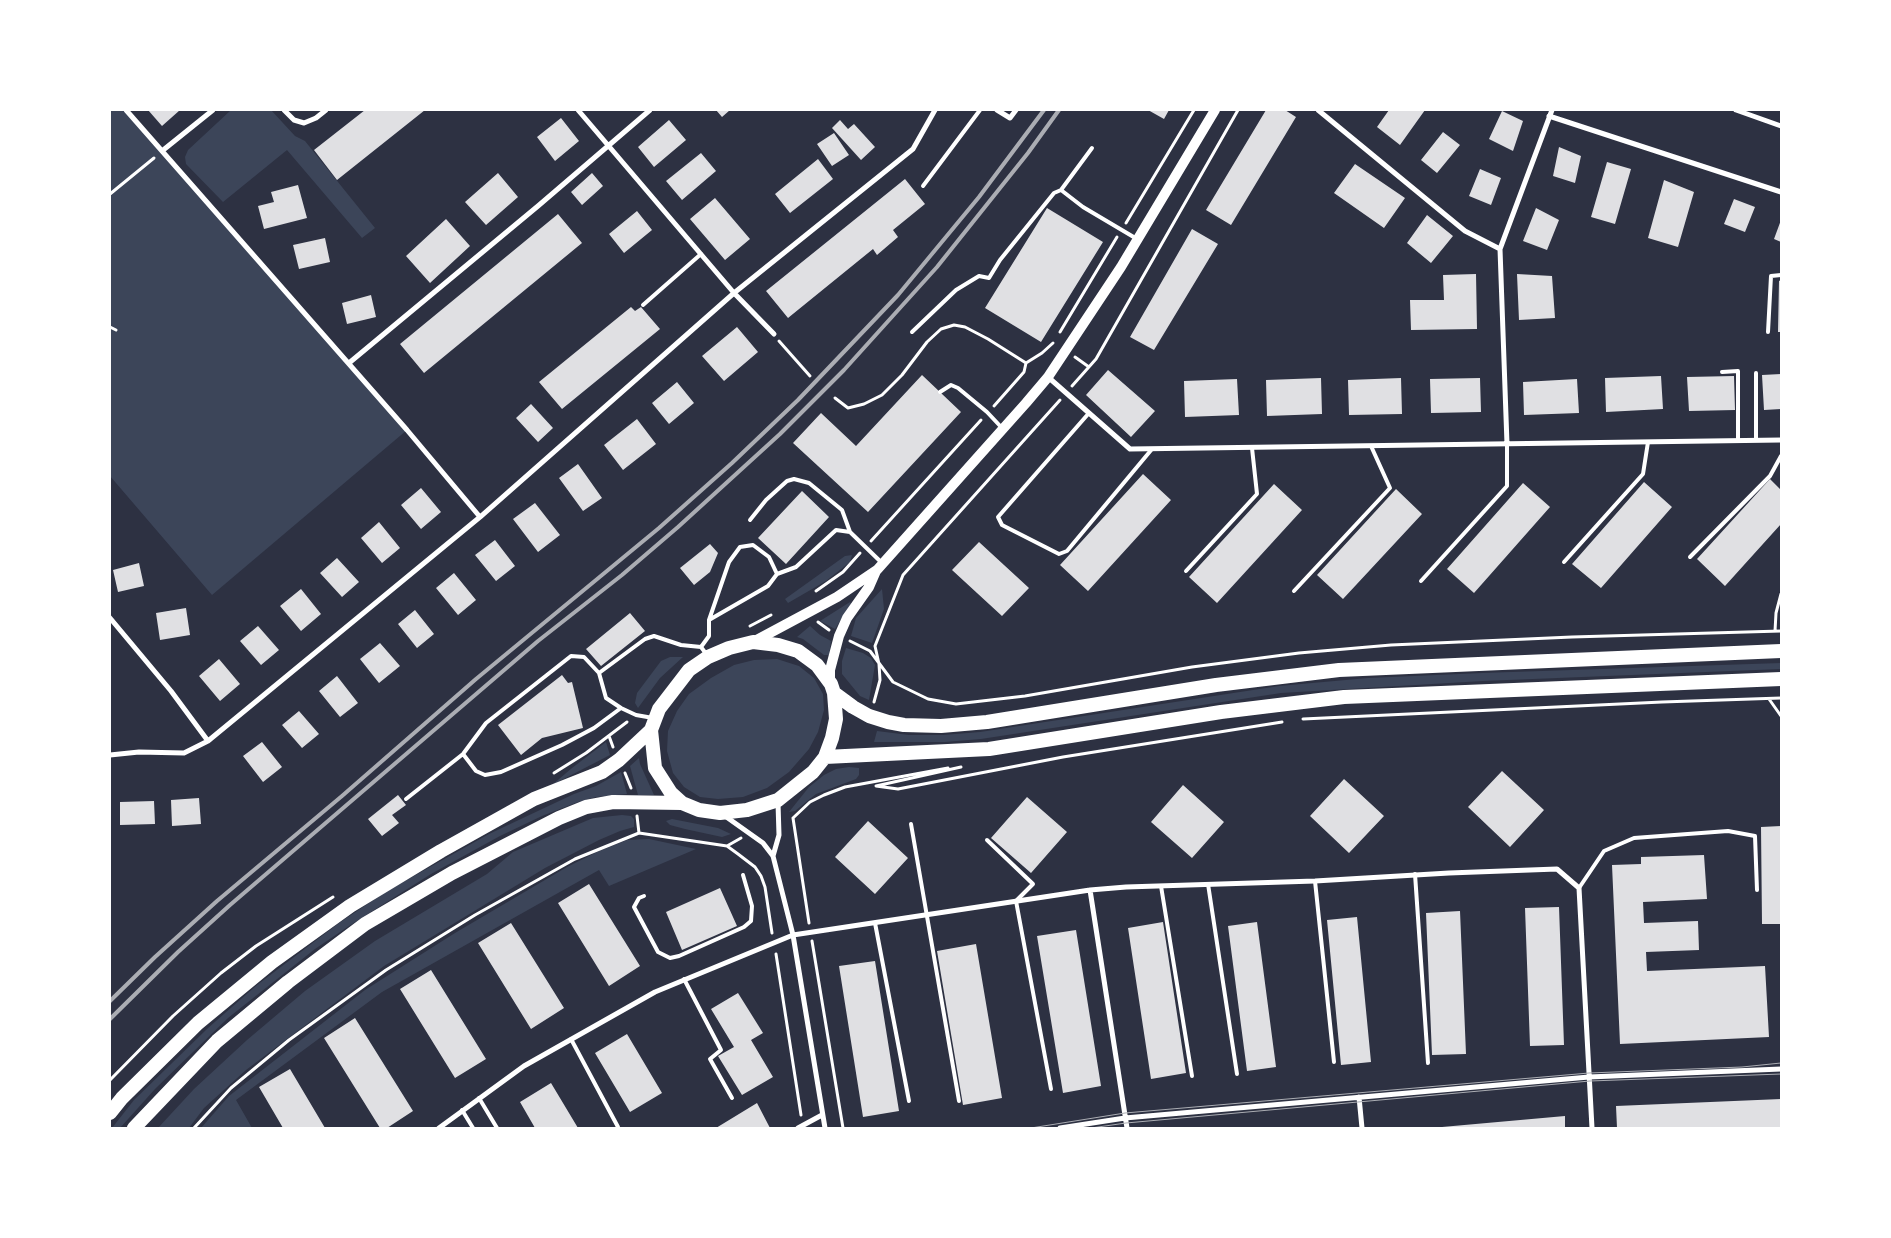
<!DOCTYPE html>
<html>
<head>
<meta charset="utf-8">
<style>
	body { margin:0 }
	#map { position:relative; width:1891px; height:1238px; overflow:hidden; background:#2d3142; font-family:"Roboto Serif",serif }
	canvas { display:block }
	.frame { position:absolute; inset:0; border:111px solid #fff; pointer-events:none }
</style>
</head>
<body>
<div id="map">
<canvas width="1891" height="1238"></canvas>
<div class="frame"></div>
</div>
<script>
const c = document.querySelector('canvas').getContext('2d');
c.lineJoin = 'round';
function fillPath(path, color) { c.fillStyle = color; c.fill(path, 'evenodd'); }
const toPath = rows => new Path2D(rows.map(r => 'M' + r).join(''));
function trace(path, color, width, dash) { c.strokeStyle = color; c.lineWidth = width; c.lineCap = dash ? 'butt' : 'round'; c.setLineDash(dash || []); c.stroke(path); }
const green = toPath([
	[110,110,126,110,407,430,212,595,110,476],
	[231,110,271,110,295,136,305,141,375,228,362,238,287,150,223,202,186,164,185,157,188,150],
	[852,555,850,562,826,581,788,603,785,599,845,556],
	[882,589,884,609,872,643,851,636,856,618],
	[850,602,851,604,835,629,820,621],
	[810,626,820,635,831,641,829,655,824,655,803,639,797,637],
	[846,648,863,653,871,658,875,665,869,700,860,696,842,674,842,661],
	[670,657,683,657,660,678,638,708,635,703,637,693,661,661],
	[777,659,799,666,814,678,823,694,824,710,818,732,809,749,789,772,767,788,743,797,718,799,700,797,684,787,673,773,667,751,668,731,677,711,689,694,711,678,734,665,754,660],
	[1781,663,1781,669,1483,681,1281,693,981,739,945,742,874,742,877,731,909,735,943,735,980,732,1279,686,1368,678,1482,673],
	[606,742,610,755,552,785,572,768],
	[639,758,640,764,654,795,638,795,630,766],
	[849,767,859,768,859,775,856,779,816,794,795,811,789,812,809,787,824,775,836,769],
	[621,772,627,794,596,797,578,802,542,816,500,836,431,874,352,924,315,949,228,1018,155,1089,120,1128,112,1128,134,1100,208,1028,257,985,339,923,387,891,489,834,574,794,596,786],
	[622,815,631,816,634,819,634,827,620,831,599,840,545,868,384,966,246,1070,204,1108,189,1128,158,1128,194,1089,247,1040,305,991,375,941,487,874,513,852,593,818],
	[672,819,718,828,731,834,722,837,685,829,670,825,666,821],
	[649,839,696,849,609,886,599,870,382,992,236,1100,252,1128,201,1128,229,1096,365,990,455,933,567,867,597,852,627,840]
]);
const building = toPath([
	[148,110,180,110,162,126],
	[365,110,425,110,337,180,314,150],
	[716,110,730,110,722,117],
	[1148,110,1169,110,1164,119],
	[1266,110,1285,110,1296,117,1231,225,1206,210],
	[1389,110,1425,110,1400,145,1377,127],
	[1502,111,1523,121,1513,151,1489,139],
	[561,118,579,141,555,161,537,137],
	[669,120,686,140,654,167,638,147],
	[840,120,848,129,854,124,875,147,861,160,832,128],
	[1443,132,1460,145,1437,173,1421,160],
	[834,133,849,155,832,166,817,144],
	[1559,147,1581,156,1575,183,1553,176],
	[701,153,716,171,682,200,666,181],
	[818,159,833,179,790,213,775,194],
	[1607,162,1631,169,1615,224,1591,217],
	[1355,164,1405,198,1384,228,1334,193],
	[1480,169,1501,178,1491,205,1469,196],
	[498,173,518,197,486,225,465,202],
	[592,173,603,186,582,205,571,192],
	[905,179,925,204,893,230,898,237,877,255,873,249,788,318,766,291],
	[1664,180,1694,192,1678,247,1648,238],
	[298,185,307,218,264,229,258,206,274,202,271,192],
	[715,198,750,239,725,260,690,219],
	[1734,199,1755,207,1745,232,1724,224],
	[1047,208,1103,242,1041,342,985,308],
	[1536,208,1559,220,1547,250,1523,241],
	[637,211,652,230,624,253,609,234],
	[558,214,582,243,424,373,400,344],
	[1427,215,1453,236,1431,263,1407,243],
	[446,219,470,246,430,283,406,256],
	[1781,220,1781,242,1774,239],
	[1192,229,1218,244,1154,350,1130,337],
	[325,238,330,262,299,269,293,245],
	[1476,274,1477,329,1411,330,1410,300,1444,300,1443,275],
	[1517,274,1552,276,1555,318,1519,320],
	[1781,280,1781,332,1778,332,1779,281],
	[371,295,376,317,347,324,342,303],
	[631,307,635,311,641,307,660,329,562,409,539,382],
	[737,327,758,352,724,381,702,356],
	[1108,370,1155,411,1131,437,1086,395],
	[1781,374,1781,409,1764,410,1762,375],
	[922,375,961,412,868,512,793,443,821,413,856,446],
	[1661,376,1663,409,1606,412,1605,378],
	[1734,376,1735,410,1689,411,1687,377],
	[1321,378,1322,414,1267,416,1266,380],
	[1401,378,1402,414,1349,415,1348,380],
	[1480,378,1481,412,1431,413,1430,379],
	[1237,379,1239,415,1185,417,1184,381],
	[1577,379,1579,413,1524,415,1523,382],
	[677,382,694,403,669,424,652,403],
	[531,404,553,428,538,442,516,418],
	[637,419,656,444,623,470,604,445],
	[578,464,602,498,583,511,559,478],
	[1143,474,1171,500,1088,591,1060,565],
	[1770,479,1781,490,1781,524,1725,586,1697,559],
	[1644,482,1672,507,1601,588,1572,564],
	[1523,483,1550,507,1474,593,1447,569],
	[1274,484,1302,510,1217,603,1189,577],
	[421,488,441,512,421,529,401,505],
	[1396,489,1422,514,1343,599,1317,575],
	[802,491,829,517,786,564,758,538],
	[535,503,560,535,538,552,513,519],
	[379,522,400,548,382,563,361,538],
	[495,540,515,566,496,581,475,555],
	[979,542,1029,588,1002,616,952,570],
	[710,544,718,553,710,572,694,585,680,568],
	[337,558,359,582,342,597,320,573],
	[139,563,144,586,118,592,113,570],
	[454,573,476,600,458,615,436,588],
	[301,589,321,614,301,631,280,606],
	[186,608,190,635,160,640,156,613],
	[415,610,434,634,417,648,398,624],
	[630,613,645,631,601,666,586,649],
	[258,626,279,650,261,665,240,641],
	[380,643,400,666,379,683,360,659],
	[219,659,240,684,220,701,199,676],
	[562,675,568,683,572,682,583,728,542,738,521,755,498,725],
	[337,676,358,703,340,717,319,691],
	[299,711,319,734,302,748,282,725],
	[262,742,282,767,263,782,243,756],
	[1502,771,1544,810,1510,847,1468,807],
	[1344,779,1384,816,1349,853,1310,816],
	[1183,785,1224,822,1192,858,1151,822],
	[398,795,406,805,392,815,399,823,382,836,368,819],
	[1027,797,1067,832,1031,873,991,838],
	[199,798,201,824,172,826,171,800],
	[154,801,155,824,120,825,120,802],
	[868,821,908,858,875,894,835,857],
	[1781,826,1781,924,1762,924,1761,827],
	[1704,855,1707,899,1643,902,1644,923,1698,921,1699,950,1646,952,1647,971,1765,966,1769,1037,1620,1044,1612,865,1641,864,1641,857],
	[589,884,640,966,609,986,558,903],
	[720,888,737,926,682,950,666,912],
	[1559,907,1564,1045,1530,1046,1525,908],
	[1460,911,1466,1054,1432,1055,1426,913],
	[1357,917,1371,1062,1341,1065,1327,920],
	[1163,922,1186,1073,1151,1079,1128,928],
	[1257,922,1276,1067,1247,1071,1228,926],
	[511,923,564,1008,531,1029,478,943],
	[1076,930,1101,1086,1063,1093,1037,936],
	[976,944,1002,1098,963,1105,937,951],
	[875,961,899,1111,863,1117,839,966],
	[431,970,486,1059,455,1078,400,989],
	[738,993,763,1033,751,1040,773,1077,742,1095,718,1056,734,1047,711,1009],
	[355,1018,413,1111,387,1128,380,1128,324,1038],
	[627,1034,662,1093,630,1112,595,1053],
	[290,1069,325,1128,283,1128,259,1087],
	[551,1083,578,1128,535,1128,520,1102],
	[1781,1099,1781,1128,1617,1128,1616,1106],
	[757,1103,770,1128,716,1128],
	[1565,1116,1565,1128,1442,1128,1442,1127]
]);
const path = toPath([
	[110,194,154,158],
	[1126,223,1194,110],
	[110,327,116,330],
	[1060,332,1117,237],
	[779,341,810,376],
	[1075,357,1089,367],
	[1026,363,1042,353,1053,343],
	[1072,386,1096,359,1238,110],
	[835,398,848,408,864,404,882,395,902,375,927,342,941,329,954,325,965,327,988,339,1026,363,1024,372,994,406],
	[871,541,981,420],
	[816,591,843,572,860,553],
	[818,622,829,630],
	[750,626,771,615],
	[1775,631,1776,613,1781,594],
	[850,641,870,651,893,682,928,699,956,704,1025,696,1192,667,1299,653,1391,645,1572,637,1781,631],
	[1769,699,1781,716],
	[874,702,880,680,879,664,875,646,903,575,1060,400],
	[1303,719,1662,702,1781,698],
	[609,736,613,747],
	[961,767,876,786,898,789,1063,757,1282,722],
	[554,773,586,753,627,722],
	[625,773,631,788],
	[637,816,639,833],
	[793,818,809,923],
	[793,818,810,802,824,795,845,787,948,768],
	[727,846,741,838],
	[812,941,843,1128],
	[776,954,801,1115],
	[110,1080,173,1016,221,973,256,946,333,897],
	[194,1128,231,1088,289,1040,386,970,475,915,575,859,639,833,727,846,738,854,755,867,761,876,765,887,772,933]
]);
const service = toPath([
	[923,186,980,110],
	[1061,190,1083,207,1137,239],
	[643,305,701,254],
	[912,332,956,290,979,276,989,278,1000,260,1054,193,1061,190,1092,148],
	[1768,332,1771,276,1781,275],
	[1722,372,1738,371,1738,441],
	[1756,373,1756,440],
	[940,392,951,385,958,388,987,412,1002,428],
	[1089,413,998,517,1002,525,1059,554,1067,551,1152,449],
	[750,520,766,500,787,481,794,479,809,483,842,510,850,532],
	[1690,557,1770,476,1781,456],
	[1564,562,1643,474,1648,442],
	[1186,571,1257,494,1252,448],
	[777,574,796,567,836,530,850,532,882,563],
	[1421,581,1507,486,1507,444],
	[1294,591,1390,488,1371,446],
	[701,647,709,636,709,620,729,562,740,547,753,545,769,557,777,574,768,586,709,620],
	[653,718,636,715,621,708,606,698,599,673,645,639,654,636,681,645,701,647,707,655],
	[463,754,476,771,485,775,501,772,562,745,594,728,621,708],
	[406,799,463,754,486,723,571,656,584,657,599,673],
	[911,824,959,1101],
	[987,840,1033,884,1016,901,1051,1089],
	[1415,874,1428,1063],
	[1315,881,1334,1062],
	[1208,884,1237,1074],
	[1161,886,1192,1076],
	[1579,888,1604,851,1634,838,1728,831,1755,836,1757,890],
	[644,896,639,898,634,907,658,952,670,958,679,956,744,927,751,921,752,906,743,875],
	[875,923,909,1101],
	[684,979,721,1050,710,1059,732,1098],
	[571,1039,618,1127],
	[479,1098,497,1128],
	[462,1110,473,1128]
]);
const minor = toPath([
	[126,110,407,430,480,517],
	[284,110,294,120,304,123,316,118,326,110],
	[578,110,734,293,774,334],
	[997,110,1010,118,1016,110],
	[1318,110,1465,231,1500,249],
	[1736,110,1781,126],
	[1549,116,1781,192],
	[162,151,213,110],
	[349,363,538,206,650,110],
	[1048,377,1130,449,1781,440],
	[1507,444,1500,249,1552,110],
	[110,618,171,691,208,741],
	[110,755,139,752,184,753,208,741,480,517,734,293,913,149,935,110],
	[725,816,763,843,773,856,793,935,825,1128],
	[773,856,779,835,778,803],
	[1090,890,1127,1128],
	[1359,1097,1362,1128],
	[439,1128,524,1066,655,992,793,935,1090,890,1126,887,1315,881,1449,873,1557,869,1579,888,1592,1128],
	[798,1128,822,1115],
	[1060,1128,1125,1118,1589,1077,1781,1069]
]);
const secondary = toPath([
	[753,642,837,597,877,570,1026,403,1048,377,1121,267,1215,110],
	[830,683,830,670,839,636,847,618,869,587,876,571]
]);
const trunk = toPath([
	[753,642,778,645,798,651,817,665,831,684,834,693,836,719,832,738,825,757,813,772,778,800,747,810,720,813,699,810,682,803,671,793,655,768,651,730,659,709,689,670,708,657,729,648,753,642],
	[834,693,853,707,869,716,888,722,904,725,941,726,987,722,1216,685,1339,670,1781,651],
	[825,757,989,749,1221,712,1344,697,1781,679],
	[110,1113,122,1098,198,1023,272,962,350,906,441,851,534,799,602,772,619,760,651,730],
	[134,1128,217,1041,288,982,365,924,452,873,559,818,586,807,613,802,682,803]
]);
const tram = toPath([
	[1031,1128,1125,1113,1589,1073,1742,1067,1781,1063],
	[1091,1128,1126,1123,1590,1081,1781,1074]
]);
const rail = toPath([
	[110,1001,155,957,217,901,342,796,476,679,659,528,732,463,798,400,898,295,979,197,1044,110],
	[110,1019,178,952,230,905,538,641,622,575,678,527,780,434,844,370,937,267,1028,153,1059,110]
]);
fillPath(green, '#3c4559');
fillPath(building, '#e0e0e3');
trace(path, '#fff', 3);
trace(service, '#fff', 4);
trace(minor, '#fff', 5);
trace(secondary, '#fff', 10);
trace(trunk, '#fff', 14);
trace(tram, '#abadb3', 1);
trace(rail, '#abadb3', 4);
</script>
</body>
</html>
